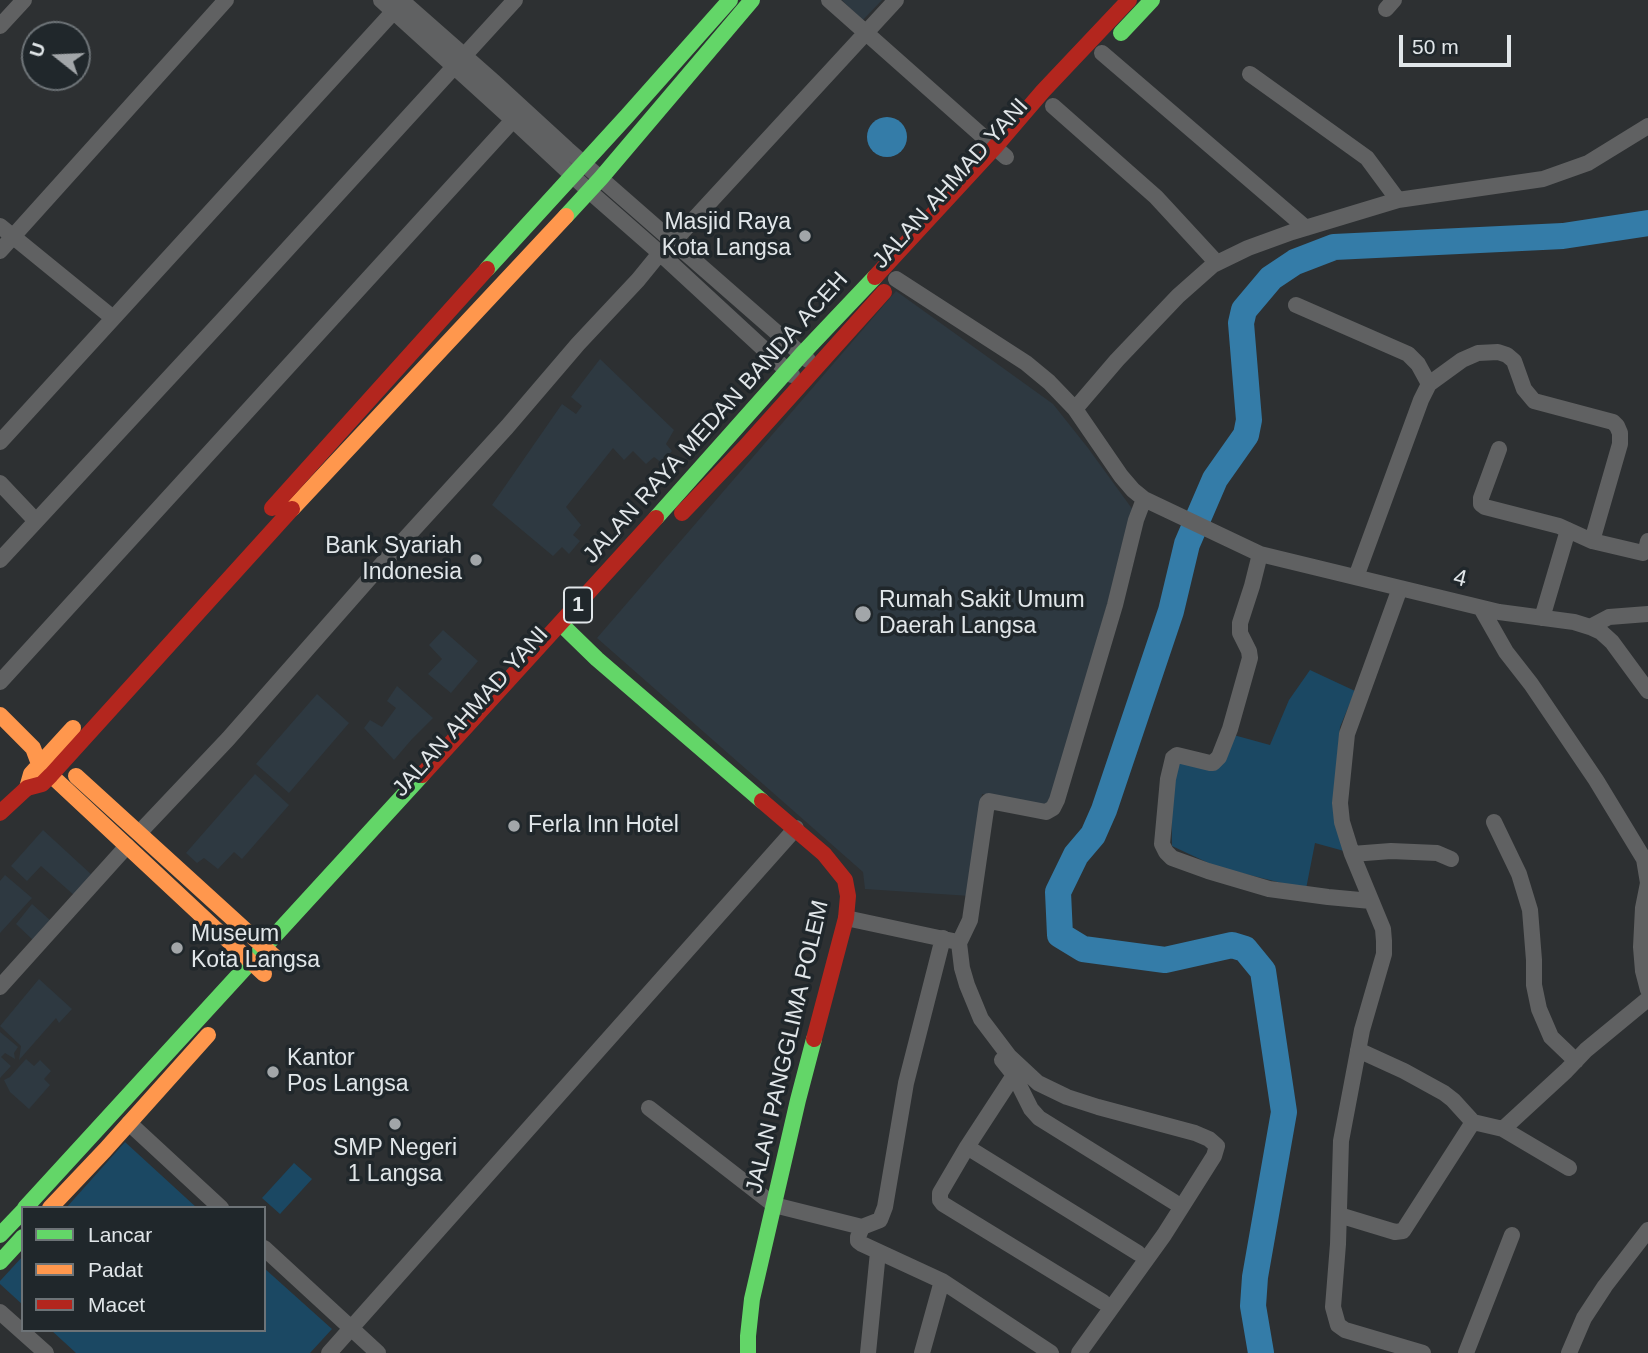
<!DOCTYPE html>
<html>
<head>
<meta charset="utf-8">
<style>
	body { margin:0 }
	#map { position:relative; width:1648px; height:1353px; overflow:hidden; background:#2d3032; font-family:Helvetica,sans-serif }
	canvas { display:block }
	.legend { position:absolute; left:21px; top:1206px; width:245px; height:126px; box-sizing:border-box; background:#20272b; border:2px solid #6d7377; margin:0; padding:9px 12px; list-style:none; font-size:21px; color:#e1e6e9 }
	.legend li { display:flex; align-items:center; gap:14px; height:35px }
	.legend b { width:35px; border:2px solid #6d7377 }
	.north { position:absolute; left:21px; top:21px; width:70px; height:70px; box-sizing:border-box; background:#20272b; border:2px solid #6d7377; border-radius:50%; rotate:288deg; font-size:19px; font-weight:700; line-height:28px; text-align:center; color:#e1e6e9 }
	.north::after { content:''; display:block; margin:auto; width:24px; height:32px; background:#a2a6a9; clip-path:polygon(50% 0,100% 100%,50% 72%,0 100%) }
	.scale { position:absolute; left:1399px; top:35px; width:112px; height:32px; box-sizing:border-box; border:4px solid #e1e6e9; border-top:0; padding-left:9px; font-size:21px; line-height:24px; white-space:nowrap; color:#e1e6e9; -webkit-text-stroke:5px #20272b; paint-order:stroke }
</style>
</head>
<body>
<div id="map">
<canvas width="1648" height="1353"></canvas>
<ul class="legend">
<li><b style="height:9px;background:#63d668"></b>Lancar</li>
<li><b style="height:9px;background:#ff974d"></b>Padat</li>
<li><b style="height:9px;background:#b3261e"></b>Macet</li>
</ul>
<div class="north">U</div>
<div class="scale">50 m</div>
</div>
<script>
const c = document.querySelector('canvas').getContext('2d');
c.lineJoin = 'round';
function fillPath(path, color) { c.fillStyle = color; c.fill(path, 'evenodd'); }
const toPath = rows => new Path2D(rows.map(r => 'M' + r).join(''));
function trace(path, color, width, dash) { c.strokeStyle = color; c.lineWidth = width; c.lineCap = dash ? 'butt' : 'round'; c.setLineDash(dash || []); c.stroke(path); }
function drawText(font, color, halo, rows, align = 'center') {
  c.font = font + ' Helvetica,sans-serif'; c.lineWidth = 7; c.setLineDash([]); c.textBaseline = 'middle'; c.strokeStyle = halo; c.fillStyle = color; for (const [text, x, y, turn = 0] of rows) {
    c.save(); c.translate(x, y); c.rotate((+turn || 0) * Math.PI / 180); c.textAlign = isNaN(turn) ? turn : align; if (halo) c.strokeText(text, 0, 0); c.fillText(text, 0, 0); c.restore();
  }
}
const built = toPath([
	[842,0,882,0,862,21],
	[896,291,1053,404,1088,448,1133,510,1056,792,1043,807,982,794,970,896,865,889,863,872,597,638],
	[600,359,674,430,666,444,672,451,662,463,654,457,646,464,633,451,624,460,613,448,566,507,581,525,573,535,580,541,569,554,562,547,553,556,492,505,562,404,576,414,582,406,571,397],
	[443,630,478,661,451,693,428,674,442,659,429,645],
	[397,686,433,718,412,739,394,760,364,728,370,720,382,727,396,708,387,701],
	[317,694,349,723,289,793,256,764],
	[255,774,289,805,242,859,234,852,218,869,204,858,197,863,186,853],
	[43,830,93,876,75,896,41,866,27,881,11,866],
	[5,875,32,898,0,933,0,881],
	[32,904,51,921,34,941,16,924],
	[39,979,72,1009,59,1023,56,1018,19,1060,21,1046,0,1026],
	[0,1032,18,1047,14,1053,15,1059,5,1053,1,1057,11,1066,0,1078],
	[26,1059,34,1066,40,1060,51,1071,44,1079,50,1085,29,1109,10,1092,4,1080,10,1077]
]);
const green = toPath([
	[1310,670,1355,691,1340,727,1333,811,1344,851,1315,843,1306,889,1217,867,1172,846,1171,786,1177,757,1214,768,1230,734,1270,745,1289,700],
	[125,1142,197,1208,66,1208],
	[294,1163,312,1179,280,1214,262,1198],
	[23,1256,23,1305,0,1284,0,1281],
	[264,1268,332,1329,310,1353,76,1353,51,1330,264,1330]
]);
const water = toPath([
	'867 137a20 20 0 1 1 40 0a20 20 0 1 1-40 0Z'
]);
const river = toPath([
	[1261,1353,1253,1306,1255,1277,1284,1112,1263,971,1245,949,1232,945,1165,960,1083,949,1060,935,1058,892,1076,855,1093,835,1104,810,1171,611,1187,544,1215,479,1246,435,1249,420,1241,323,1244,310,1271,278,1295,262,1334,247,1563,236,1648,223]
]);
const street = toPath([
	[381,0,513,120,589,191,662,255,792,375],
	[401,0,493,81,567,149,808,360],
	[829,0,1006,157],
	[1386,9,1394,0],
	[0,26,24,0],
	[1102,53,1306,228],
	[1250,74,1367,158,1398,200],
	[1053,106,1156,197,1217,263],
	[0,226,113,318],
	[673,242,896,0],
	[0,251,226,0],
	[896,279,1026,363,1049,382,1075,409,1121,476,1133,490,1144,499,1260,554,1499,612,1574,622,1590,627,1601,632,1612,642,1648,691],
	[1296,305,1408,354,1418,364,1429,384],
	[1075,409,1117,360,1178,296,1213,265,1248,248,1292,232,1398,200,1543,179,1588,163,1648,126],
	[0,442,394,11],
	[1499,449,1481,498,1481,504,1485,507,1559,526,1592,541,1643,553,1646,550,1648,541],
	[0,483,35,520],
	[1260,554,1252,586,1240,623,1240,633,1249,651,1250,658,1230,729,1219,757,1213,763,1210,763,1177,755,1173,758,1168,779,1162,844,1166,852,1172,858,1208,871,1269,889,1328,897,1371,901],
	[0,560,229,313,515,0],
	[1356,577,1421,400,1429,384,1462,360,1478,353,1498,352,1507,355,1514,361,1524,389,1534,401,1613,422,1617,426,1620,433,1620,444,1592,541],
	[1400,588,1347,734,1340,803,1342,822,1352,854,1383,929,1384,941,1384,954,1362,1030,1341,1141,1338,1244,1333,1307,1338,1325,1345,1330,1423,1353],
	[1481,608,1506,652,1531,684,1596,780,1644,859,1648,883,1643,908,1641,947,1643,971,1648,990],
	[1542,618,1568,530],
	[1590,627,1609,617,1648,614],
	[0,682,513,120],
	[1494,822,1519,874,1530,910,1534,960,1534,985,1539,1009,1551,1037,1576,1061],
	[139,833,228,739,382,564,507,427,578,344,638,280,660,253],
	[1352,854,1391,851,1437,853,1451,859],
	[846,918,953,941],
	[0,987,127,846],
	[1358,1050,1404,1071,1444,1093,1453,1100,1473,1122,1503,1129,1566,1071,1586,1050,1648,999],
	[1002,1060,1014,1075,1031,1109,1039,1118,1174,1202],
	[1014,1075,967,1147,940,1193,940,1200,943,1204,1103,1302],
	[649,1108,774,1205,862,1227,858,1237,858,1241,862,1244,942,1281,1051,1353],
	[129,1123,221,1208],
	[1503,1129,1569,1168],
	[967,1147,1138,1253],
	[1339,1215,1395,1232,1403,1231,1473,1122],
	[862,1227,880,1220,885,1207,906,1083,943,938],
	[264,1248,378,1353],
	[0,1312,46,1353],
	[329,1353,796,828],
	[868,1353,878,1252],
	[922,1353,942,1281],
	[1079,1353,1164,1235,1214,1156,1217,1146,1209,1139,1195,1133,1098,1107,1067,1097,1038,1083,1009,1056,981,1019,967,985,962,968,959,943,970,920,987,803,989,801,1046,812,1053,808,1057,800,1115,605,1136,520,1144,499],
	[1466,1353,1512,1235],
	[1569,1353,1584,1318,1605,1286,1648,1230]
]);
const fast = toPath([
	[1121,33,1152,0],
	[566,216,601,178,752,0],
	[487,269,627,116,730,0],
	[656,518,802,354,875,277],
	[561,624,597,659,762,801],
	[25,1208,422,775],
	[0,1235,23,1211],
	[0,1262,23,1237],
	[748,1353,748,1336,752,1299,798,1100,814,1039]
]);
const slow = toPath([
	[292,509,566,216],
	[0,715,33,748,39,764,264,974],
	[76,776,277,959],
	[27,788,31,774,73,728],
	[50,1208,105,1150,208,1035]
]);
const jam = toPath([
	[875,277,995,147,1043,91,1129,0],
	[272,508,487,269],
	[682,513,744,448,884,292],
	[422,775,656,518],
	[762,801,824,854,845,880,848,896,846,918,814,1039],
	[0,813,27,788,42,784,51,775,292,509]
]);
const markers = [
	[805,236,7,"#a2a6a9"],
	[476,560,7,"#a2a6a9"],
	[863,614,9,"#a2a6a9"],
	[514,826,7,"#a2a6a9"],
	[177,948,7,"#a2a6a9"],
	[273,1072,7,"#a2a6a9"],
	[395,1124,7,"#a2a6a9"]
];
const shields = [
	[578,605,28]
];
const shieldNames = [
	["1",578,605]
];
const streetNames = [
	["JALAN AHMAD YANI",951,184,-48],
	["JALAN RAYA MEDAN BANDA ACEH",716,418,-48],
	["4",1460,579,14],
	["JALAN AHMAD YANI",471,712,-48],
	["JALAN PANGGLIMA POLEM",788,1047,-77]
];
const poiNames = [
	["Masjid Raya",791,223,"right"],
	["Kota Langsa",791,249,"right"],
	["Bank Syariah",462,547,"right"],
	["Indonesia",462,573,"right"],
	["Rumah Sakit Umum",879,601],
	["Daerah Langsa",879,627],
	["Ferla Inn Hotel",528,826],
	["Museum",191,935],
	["Kota Langsa",191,961],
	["Kantor",287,1059],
	["Pos Langsa",287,1085],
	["SMP Negeri",395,1149,"center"],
	["1 Langsa",395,1175,"center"]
];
fillPath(built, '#2e3941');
fillPath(green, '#1b4863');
fillPath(water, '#347ca8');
trace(river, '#347ca8', 26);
trace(street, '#606162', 16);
trace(fast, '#63d668', 16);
trace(slow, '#ff974d', 16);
trace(jam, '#b3261e', 16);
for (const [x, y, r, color] of markers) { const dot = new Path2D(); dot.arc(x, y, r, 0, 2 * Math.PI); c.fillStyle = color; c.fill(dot); trace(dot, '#20272b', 2.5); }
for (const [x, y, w] of shields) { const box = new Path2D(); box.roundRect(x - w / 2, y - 17.5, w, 35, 5); c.fillStyle = '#20272b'; c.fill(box); trace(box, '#e1e6e9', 2); }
drawText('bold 21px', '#e1e6e9', null, shieldNames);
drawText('23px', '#e1e6e9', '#20272b', streetNames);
drawText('23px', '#e1e6e9', '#20272b', poiNames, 'left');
</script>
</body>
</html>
